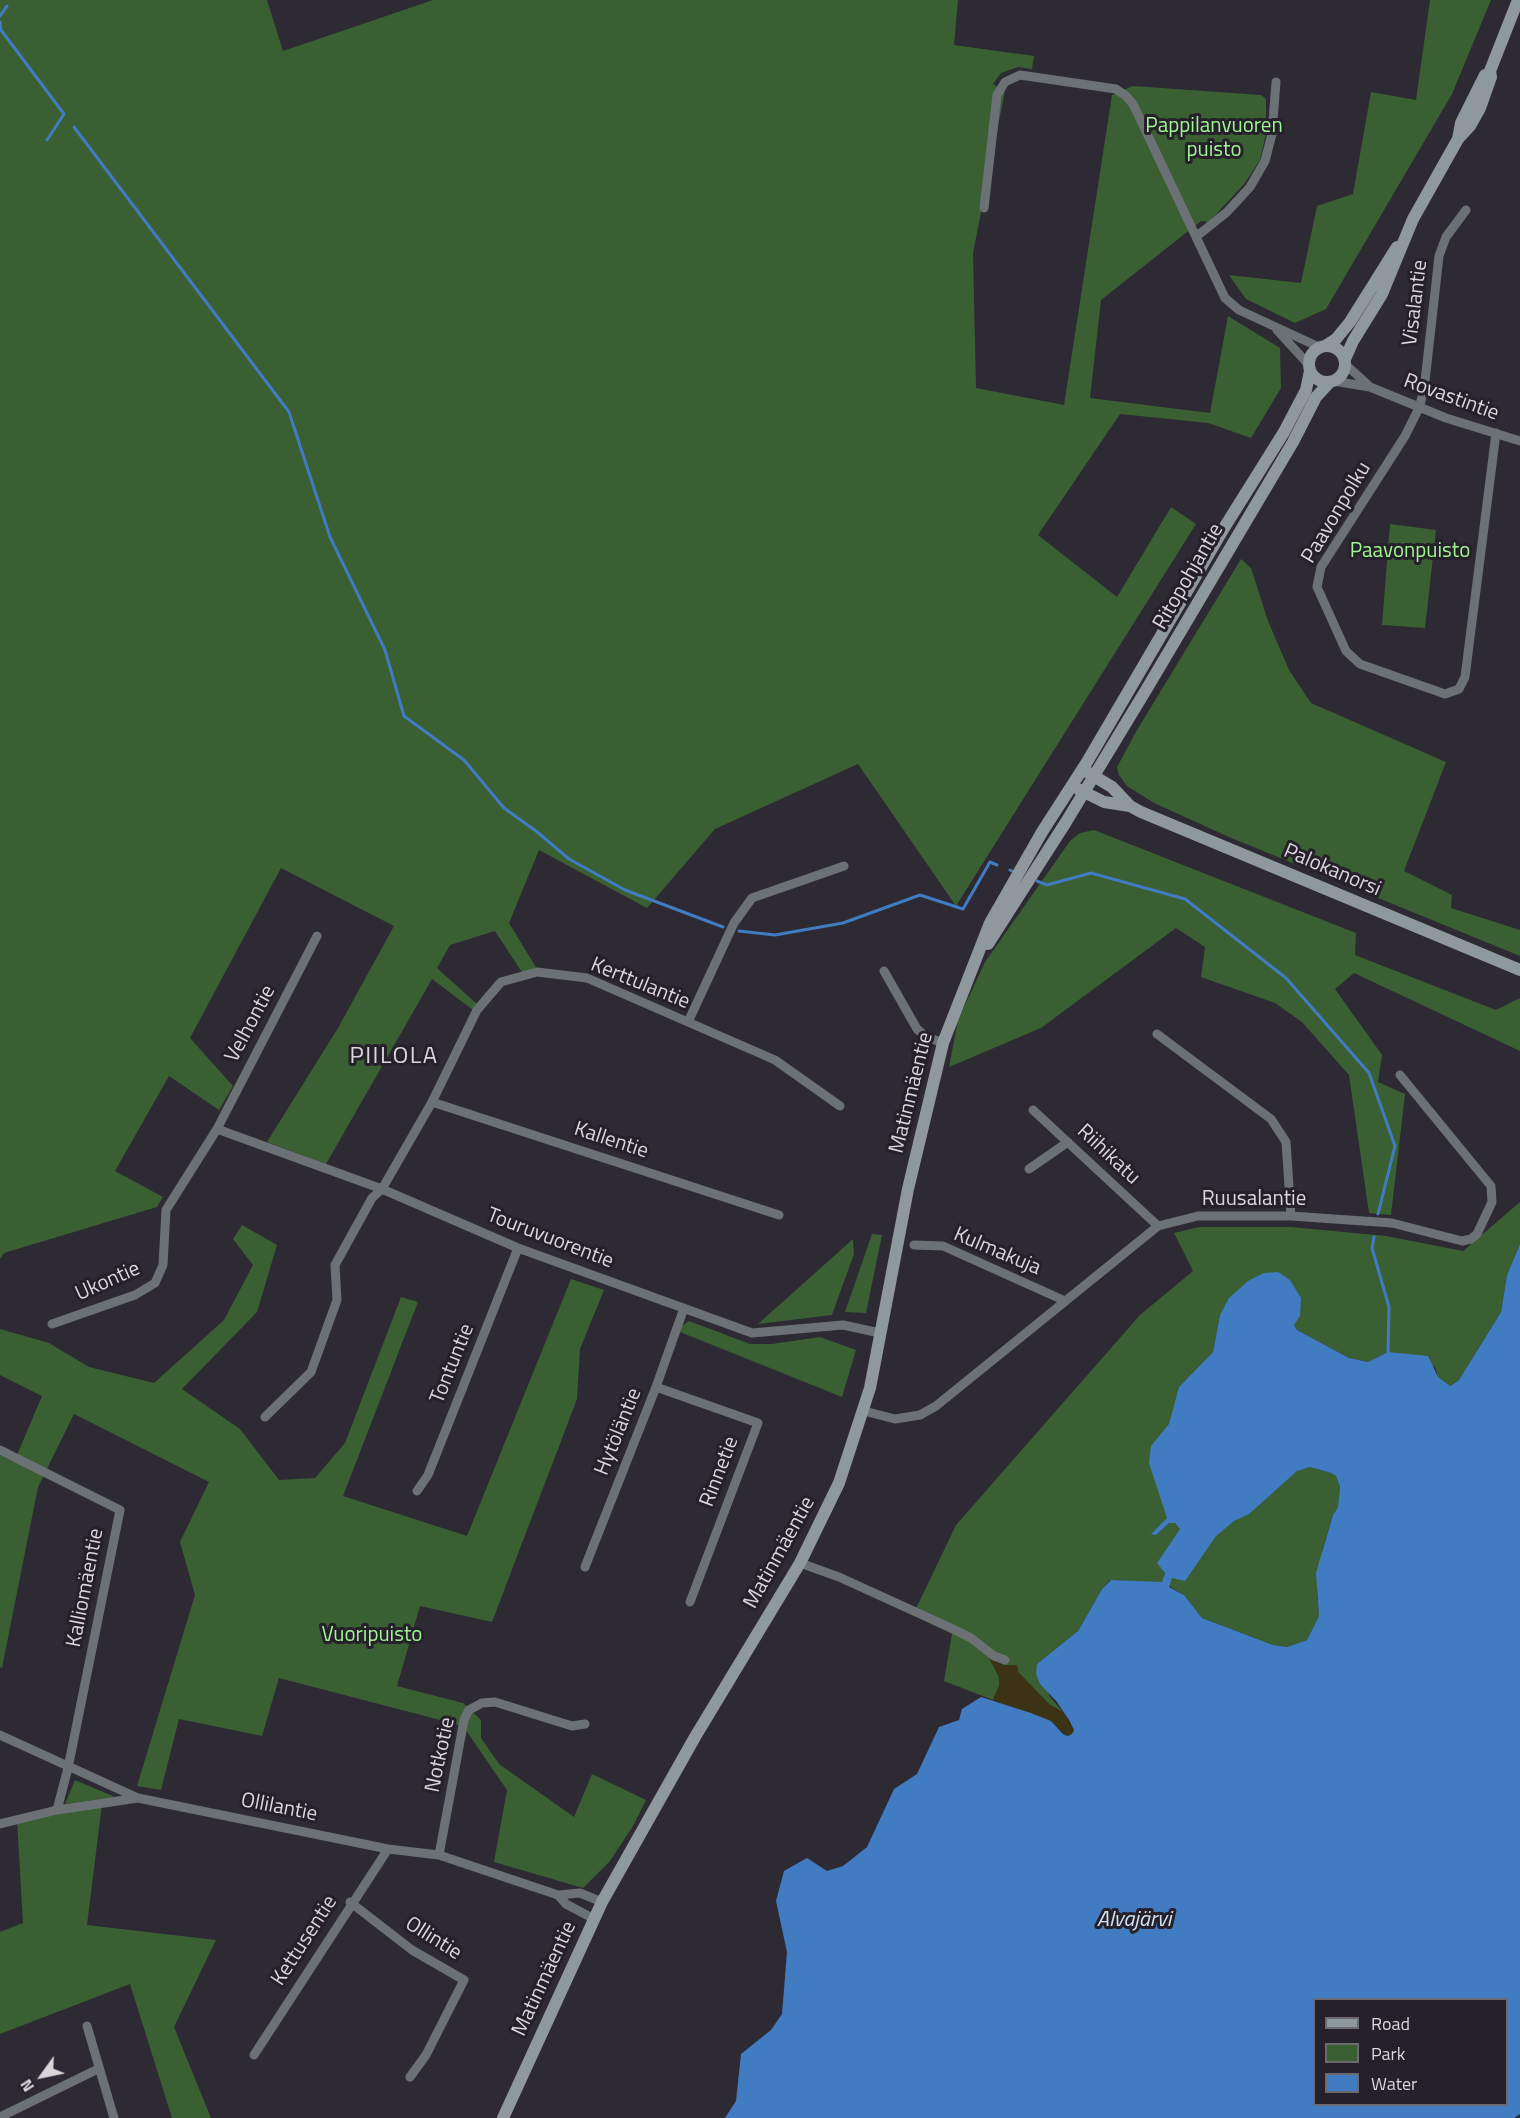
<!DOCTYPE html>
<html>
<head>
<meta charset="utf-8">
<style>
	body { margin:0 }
	#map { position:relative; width:1520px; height:2118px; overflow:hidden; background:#2e2a33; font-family:"Titillium Web",sans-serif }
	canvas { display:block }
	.legend { position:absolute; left:1313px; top:1998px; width:195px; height:108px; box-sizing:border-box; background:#252029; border:2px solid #6d6971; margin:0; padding:8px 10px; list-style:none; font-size:18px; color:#d9d6dc }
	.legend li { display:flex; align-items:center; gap:12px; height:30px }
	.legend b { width:30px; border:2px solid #6d6971 }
	.north { position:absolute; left:12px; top:2046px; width:60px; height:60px; -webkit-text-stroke:4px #252029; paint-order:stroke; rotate:237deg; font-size:16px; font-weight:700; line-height:24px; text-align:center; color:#d9d6dc }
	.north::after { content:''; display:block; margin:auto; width:21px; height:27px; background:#d9d6dc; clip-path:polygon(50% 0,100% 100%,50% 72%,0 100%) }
</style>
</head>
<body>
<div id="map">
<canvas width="1520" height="2118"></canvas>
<ul class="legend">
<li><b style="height:8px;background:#8f989d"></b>Road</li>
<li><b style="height:16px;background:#395f33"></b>Park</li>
<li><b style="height:16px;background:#417cc2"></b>Water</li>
</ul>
<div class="north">N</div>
</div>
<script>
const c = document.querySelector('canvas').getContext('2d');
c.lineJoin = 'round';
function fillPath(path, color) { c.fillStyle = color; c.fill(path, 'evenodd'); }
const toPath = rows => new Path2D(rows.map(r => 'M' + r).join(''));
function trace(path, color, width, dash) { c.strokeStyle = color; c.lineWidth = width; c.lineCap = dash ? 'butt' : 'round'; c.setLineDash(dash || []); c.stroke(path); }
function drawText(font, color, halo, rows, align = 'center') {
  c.font = font + ' "Titillium Web",sans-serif'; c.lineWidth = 6; c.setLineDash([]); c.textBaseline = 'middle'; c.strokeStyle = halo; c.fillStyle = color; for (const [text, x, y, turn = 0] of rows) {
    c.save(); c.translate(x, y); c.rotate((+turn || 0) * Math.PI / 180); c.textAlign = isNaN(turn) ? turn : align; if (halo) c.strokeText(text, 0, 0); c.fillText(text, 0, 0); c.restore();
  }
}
const green = toPath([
	[0,0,267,0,283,51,433,0,958,0,954,45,1034,56,1032,69,1018,67,1001,73,993,84,1005,91,973,253,976,388,1064,405,1112,95,1133,86,1261,95,1266,99,1266,134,1260,160,1245,183,1209,222,1201,221,1101,300,1090,398,1210,413,1228,316,1280,348,1281,388,1251,438,1208,423,1120,414,1038,535,1117,597,1171,507,1196,524,956,906,858,764,715,829,647,908,539,850,509,923,537,969,523,974,495,931,450,945,437,968,477,1004,473,1010,432,979,326,1164,267,1142,338,1028,394,926,281,868,190,1038,233,1086,219,1110,169,1076,115,1171,163,1197,157,1207,4,1253,0,1259],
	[1430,0,1491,0,1452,94,1326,309,1295,323,1246,299,1229,275,1301,283,1317,206,1353,194,1371,92,1416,100],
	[1390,524,1436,530,1425,628,1382,625],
	[1241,559,1251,568,1268,621,1289,670,1311,703,1446,762,1404,871,1452,895,1451,908,1520,930,1520,956,1229,837,1154,803,1127,786,1119,775,1117,767,1137,730],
	[1094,830,1356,933,1355,955,1496,1010,1520,998,1520,1051,1354,973,1335,989,1382,1055,1378,1082,1405,1094,1391,1215,1369,1213,1349,1075,1302,1022,1275,1003,1201,977,1205,947,1176,928,1041,1028,949,1067,958,1020,985,962,1070,841,1080,833],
	[1520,1202,1520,1244,1507,1275,1501,1312,1459,1380,1449,1386,1438,1377,1435,1367,1388,1352,1368,1362,1349,1358,1297,1330,1294,1325,1220,1315,1213,1352,1179,1387,1171,1516,1156,1534,1169,1523,1175,1523,1181,1529,1158,1562,1165,1573,1162,1583,1110,1580,1102,1589,1078,1631,1037,1664,1050,1697,1064,1713,1049,1704,1018,1672,1017,1666,1009,1667,990,1659,999,1677,999,1686,993,1700,944,1681,952,1634,913,1615,956,1525,1140,1315,1193,1271,1174,1233,1199,1227,1291,1227,1386,1236,1463,1251],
	[242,1225,277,1245,257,1312,182,1389,240,1429,279,1480,315,1478,345,1443,401,1297,418,1302,343,1496,467,1536,571,1279,604,1290,580,1349,577,1399,492,1622,420,1606,397,1686,463,1703,481,1720,481,1738,499,1764,574,1817,592,1774,646,1800,633,1826,610,1861,583,1888,494,1862,507,1790,463,1726,279,1678,262,1736,179,1719,161,1790,137,1786,195,1595,180,1542,209,1482,74,1414,38,1487,2,1668,0,1667,0,1455,14,1462,42,1396,0,1375,0,1329,49,1343,89,1367,154,1383,224,1320,253,1265,233,1239],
	[872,1234,882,1235,866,1313,845,1312],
	[853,1239,854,1254,832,1315,758,1324],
	[689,1321,750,1344,772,1344,820,1337,856,1350,842,1397,680,1332,682,1326],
	[1310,1467,1331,1473,1336,1476,1340,1487,1338,1507,1333,1515,1323,1548,1317,1591,1319,1616,1307,1640,1287,1647,1273,1645,1202,1618,1184,1595,1169,1586,1172,1578,1282,1472],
	[75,1780,115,1797,65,1804],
	[102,1804,87,1925,216,1940,174,2027,211,2118,172,2118,130,1984,0,2034,0,1932,23,1923,17,1820]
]);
const sand = toPath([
	[989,1658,1001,1665,1017,1665,1018,1672,1049,1704,1064,1713,1074,1731,1072,1734,1068,1736,1051,1721,993,1700,999,1686,999,1677]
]);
const water = toPath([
	[1520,1244,1520,2114,1514,2118,725,2118,736,2101,741,2054,771,2030,782,2014,787,1952,776,1901,784,1871,807,1858,827,1871,843,1866,867,1847,894,1789,917,1774,939,1727,959,1720,962,1709,981,1697,1031,1713,1051,1721,1063,1734,1068,1736,1072,1734,1074,1730,1069,1720,1057,1702,1040,1684,1036,1674,1037,1664,1078,1631,1102,1589,1111,1580,1162,1582,1165,1573,1157,1563,1180,1529,1175,1523,1169,1523,1156,1535,1151,1534,1167,1518,1149,1463,1151,1446,1169,1424,1179,1387,1213,1352,1220,1315,1229,1298,1248,1281,1264,1273,1278,1272,1290,1280,1301,1298,1300,1316,1294,1325,1297,1330,1349,1358,1368,1362,1388,1352,1428,1356,1438,1377,1450,1386,1459,1380,1501,1312,1507,1275],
	[1310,1467,1331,1473,1336,1476,1340,1487,1338,1507,1333,1515,1316,1573,1319,1616,1307,1640,1287,1647,1273,1645,1202,1618,1184,1595,1169,1587,1172,1578,1185,1581,1216,1536,1234,1521,1249,1514,1297,1471],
	[1314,2000,1506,2000,1506,2104,1314,2104]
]);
const stream = toPath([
	[0,16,7,6],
	[0,22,1,30,64,114,47,140],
	[74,127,289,412,330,537,385,650,404,716,464,760,504,808,536,831,569,859,625,890,723,927],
	[1010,870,1012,871],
	[1037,881,1047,885,1091,873,1185,899,1286,978,1369,1073,1395,1146,1378,1214],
	[739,931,775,935,843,923,920,895,963,909,990,862,997,865],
	[1374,1237,1372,1248,1389,1307,1388,1352]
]);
const street = toPath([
	[984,208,997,95,1005,82,1020,75,1116,89,1126,96,1133,104,1225,298,1239,310,1319,347],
	[1466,210,1446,237,1439,256,1424,390,1419,408,1405,436,1321,567,1317,587,1346,651,1360,664,1445,694,1459,689,1465,677,1496,433],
	[1197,236,1227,212,1250,187,1265,161,1272,134,1276,82],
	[1277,330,1309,365],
	[1345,364,1368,385],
	[1333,381,1370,387,1446,418,1520,441],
	[884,971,917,1029,925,1036,943,1043],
	[688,1022,734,923,752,898,844,866],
	[1157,1034,1271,1119,1286,1142,1291,1216],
	[432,1102,779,1215],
	[1033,1110,1158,1226],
	[217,1129,382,1189,518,1248,752,1333,843,1325,880,1333],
	[1029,1169,1068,1142],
	[914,1245,943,1246,1063,1300],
	[52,1324,135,1295,155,1283,163,1265,166,1210,217,1129,317,936],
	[656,1387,758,1423,690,1602],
	[864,1411,895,1419,920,1415,936,1406,1158,1226,1198,1216,1291,1216,1392,1223,1462,1241,1471,1239,1477,1234,1492,1202,1491,1186,1400,1075],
	[265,1417,311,1372,337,1300,335,1265,372,1198,382,1189,432,1102,477,1010,501,982,537,972,587,978,775,1060,840,1106],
	[0,1450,120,1510,68,1768,57,1810],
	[417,1491,428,1475,518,1248],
	[800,1563,839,1577,951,1628,971,1638,994,1656,1005,1660],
	[585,1567,656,1387,684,1308],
	[0,1735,138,1798,388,1849,439,1855,558,1895,580,1893,602,1902],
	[0,1824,57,1810,138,1798],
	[439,1855,464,1720,469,1710,482,1703,495,1702,572,1726,585,1724],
	[558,1895,566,1904,594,1919],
	[350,1902,412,1950,464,1980,426,2055,410,2077],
	[87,2026,114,2118],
	[254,2055,388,1849],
	[0,2117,98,2069]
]);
const secondary = toPath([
	[1458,139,1461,123,1485,75],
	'1309 364a18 18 0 1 1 36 0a18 18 0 1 1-36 0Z',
	[1325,346,1336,339,1350,322,1397,247],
	[1345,359,1353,341,1382,294,1413,219,1458,139,1470,126,1480,108,1491,77,1490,71,1518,0],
	[1087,772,1112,787,1130,806,1141,812,1520,970],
	[1078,789,1104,802,1130,806],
	[988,944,1066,822,1146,690,1293,442,1316,397,1330,382],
	[503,2118,602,1902,695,1737,800,1563,839,1483,870,1388,908,1189,943,1043,990,923,1042,832,1087,762,1224,528,1284,432,1306,390,1310,371]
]);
const parkNames = [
	["Pappilanvuoren",1214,127],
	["puisto",1214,151],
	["Paavonpuisto",1410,552],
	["Vuoripuisto",372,1636]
];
const streetNames = [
	["Visalantie",1416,303,-83],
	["Rovastintie",1451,398,20],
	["Paavonpolku",1337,513,-59],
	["Ritopohjantie",1189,577,-60],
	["Palokanorsi",1332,871,23],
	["Kerttulantie",640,984,22],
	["Velhontie",251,1024,-62],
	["Matinmäentie",912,1093,-76],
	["Kallentie",611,1141,18],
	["Riihikatu",1108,1155,43],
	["Ruusalantie",1254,1200],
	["Touruvuorentie",550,1239,21],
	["Kulmakuja",997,1252,23],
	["Ukontie",108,1282,-24],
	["Tontuntie",453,1364,-68],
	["Hytöläntie",619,1432,-68],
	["Rinnetie",720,1472,-69],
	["Matinmäentie",780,1553,-61],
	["Kalliomäentie",86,1588,-79],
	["Notkotie",441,1755,-78],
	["Ollilantie",279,1808,11],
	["Ollintie",433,1939,32],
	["Kettusentie",305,1941,-57],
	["Matinmäentie",545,1979,-65]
];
const waterNames = [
	["Alvajärvi",1134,1921]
];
const quarterNames = [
	["PIILOLA",394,1057]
];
fillPath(green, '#395f33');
fillPath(sand, '#3b3313');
fillPath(water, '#417cc2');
trace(stream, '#417cc2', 3);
trace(street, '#6b7174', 9);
trace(secondary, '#8f989d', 12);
drawText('21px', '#9ff592', '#252029', parkNames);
drawText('21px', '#d9d6dc', '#252029', streetNames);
drawText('italic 22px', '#d1e0f3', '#252029', waterNames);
c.letterSpacing = '1.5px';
drawText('24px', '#d9d6dc', '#252029', quarterNames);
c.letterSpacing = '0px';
</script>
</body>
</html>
